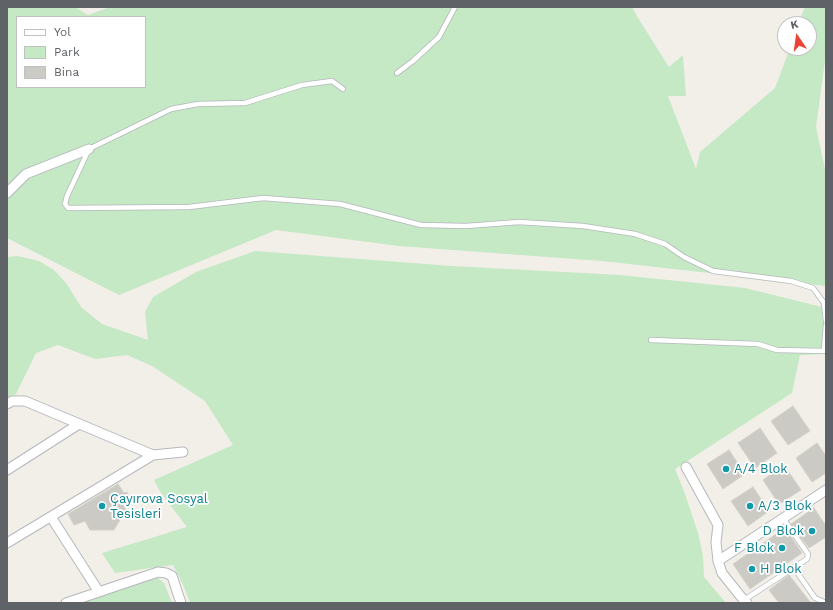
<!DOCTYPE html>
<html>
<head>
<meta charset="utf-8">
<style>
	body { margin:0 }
	#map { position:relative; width:833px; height:610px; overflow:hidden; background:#f1efe8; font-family:"Work Sans",sans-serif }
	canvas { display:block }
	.frame { position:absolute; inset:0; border:8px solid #5f6368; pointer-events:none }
	.legend { position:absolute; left:16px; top:16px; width:130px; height:72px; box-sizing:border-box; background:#fff; border:1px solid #bfc1c3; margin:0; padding:5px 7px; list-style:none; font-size:12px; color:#5f6368 }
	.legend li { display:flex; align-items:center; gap:8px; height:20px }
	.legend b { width:20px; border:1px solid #bfc1c3 }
	.north { position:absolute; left:777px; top:16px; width:40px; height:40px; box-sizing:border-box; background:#fff; border:1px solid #bfc1c3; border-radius:50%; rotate:347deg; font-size:11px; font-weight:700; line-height:16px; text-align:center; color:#5f6368 }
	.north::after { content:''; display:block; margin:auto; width:14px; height:18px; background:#ea4335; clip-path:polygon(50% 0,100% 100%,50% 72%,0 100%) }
</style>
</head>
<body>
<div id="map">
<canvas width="833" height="610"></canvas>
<div class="frame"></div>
<ul class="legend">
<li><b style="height:5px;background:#fff"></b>Yol</li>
<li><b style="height:11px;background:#c5e8c5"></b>Park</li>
<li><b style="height:11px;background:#cccac5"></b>Bina</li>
</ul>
<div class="north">K</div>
</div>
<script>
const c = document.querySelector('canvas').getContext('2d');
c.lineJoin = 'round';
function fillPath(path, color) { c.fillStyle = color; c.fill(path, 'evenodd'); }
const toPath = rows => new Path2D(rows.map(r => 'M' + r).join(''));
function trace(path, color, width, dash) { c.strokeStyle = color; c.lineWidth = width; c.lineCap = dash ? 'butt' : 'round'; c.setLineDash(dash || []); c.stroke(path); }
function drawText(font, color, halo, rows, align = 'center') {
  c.font = font + ' "Work Sans",sans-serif'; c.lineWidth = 3.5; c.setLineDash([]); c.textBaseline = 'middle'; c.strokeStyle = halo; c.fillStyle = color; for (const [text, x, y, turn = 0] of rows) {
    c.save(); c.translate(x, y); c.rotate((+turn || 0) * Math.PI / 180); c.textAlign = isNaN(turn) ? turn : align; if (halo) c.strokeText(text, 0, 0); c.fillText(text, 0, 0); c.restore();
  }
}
const green = toPath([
	[7,7,75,7,88,15,110,7,632,7,638,18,669,67,683,55,686,96,668,96,696,169,700,152,775,88,790,48,809,48,809,24,798,24,805,7,826,7,826,53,816,127,826,174,826,286,602,261,399,246,276,230,119,295,7,238],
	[17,17,145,17,145,87,17,87],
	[255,251,452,266,620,275,745,288,826,308,826,354,800,355,792,393,675,469,685,494,698,533,703,556,704,577,726,603,190,603,184,587,173,565,115,573,102,553,187,527,161,493,154,480,233,445,205,401,152,366,127,355,95,359,58,345,36,353,16,394,7,398,7,257,18,256,39,261,54,270,66,283,81,307,102,324,148,340,145,312,153,297,196,272],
	[157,577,164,583,172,603,81,603]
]);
const building = toPath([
	[793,406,810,431,788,445,771,421,793,406],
	[760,428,777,453,755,468,738,443,760,428],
	[817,443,826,456,826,473,812,482,796,458,817,443],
	[729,450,745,474,723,489,707,464,729,450],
	[784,465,801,490,779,504,763,480,784,465],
	[118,484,124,493,127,492,131,499,122,503,126,510,114,530,90,530,85,521,74,525,68,514,118,484],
	[753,487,769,511,748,526,731,501,753,487],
	[814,508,826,526,826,537,809,548,791,524,814,508],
	[785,528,802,553,750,589,733,564,785,528],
	[789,575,811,603,779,603,769,590,789,575]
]);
const lane = toPath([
	[397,73,413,61,439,37,455,7],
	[343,89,332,81,302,85,245,103,198,104,171,109,89,149,67,196,65,204,68,208,189,207,263,198,340,204,421,225,466,226,519,222,583,226,635,234,665,244,684,257,713,271,791,281,813,288,824,303,826,321],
	[651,340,758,344,777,350,826,351],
	[824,350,826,325],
	[794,568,815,598,826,603],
	[744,600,807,559,808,554,783,518]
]);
const street = toPath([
	[7,193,26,174,89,149],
	[7,404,12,401,25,401,153,455],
	[686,467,718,525,716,542,718,561],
	[7,470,79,424],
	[51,517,99,592],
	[7,543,153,455,183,452],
	[66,603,158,572,166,573,172,576,181,603],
	[747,603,742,598,722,573,718,561,826,490]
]);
const markers = [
	[726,469,4,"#0f9aa8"],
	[102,506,4,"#0f9aa8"],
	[750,506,4,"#0f9aa8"],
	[812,531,4,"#0f9aa8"],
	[782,548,4,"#0f9aa8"],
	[752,569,4,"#0f9aa8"]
];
const cultureNames = [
	["A/4 Blok",734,469],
	["Çayırova Sosyal",110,499],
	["Tesisleri",110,514],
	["A/3 Blok",758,506],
	["D Blok",804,531,"right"],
	["F Blok",774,548,"right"],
	["H Blok",760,569]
];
fillPath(green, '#c5e8c5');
fillPath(building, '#cccac5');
trace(building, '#d6d1c6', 1);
trace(lane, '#b5b8bc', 6);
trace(street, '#b5b8bc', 11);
trace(lane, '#fff', 4.5);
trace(street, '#fff', 9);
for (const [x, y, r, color] of markers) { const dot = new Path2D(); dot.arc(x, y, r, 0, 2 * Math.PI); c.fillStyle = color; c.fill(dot); trace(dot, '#fff', 1.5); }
drawText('13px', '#0d838f', '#fff', cultureNames, 'left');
</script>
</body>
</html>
